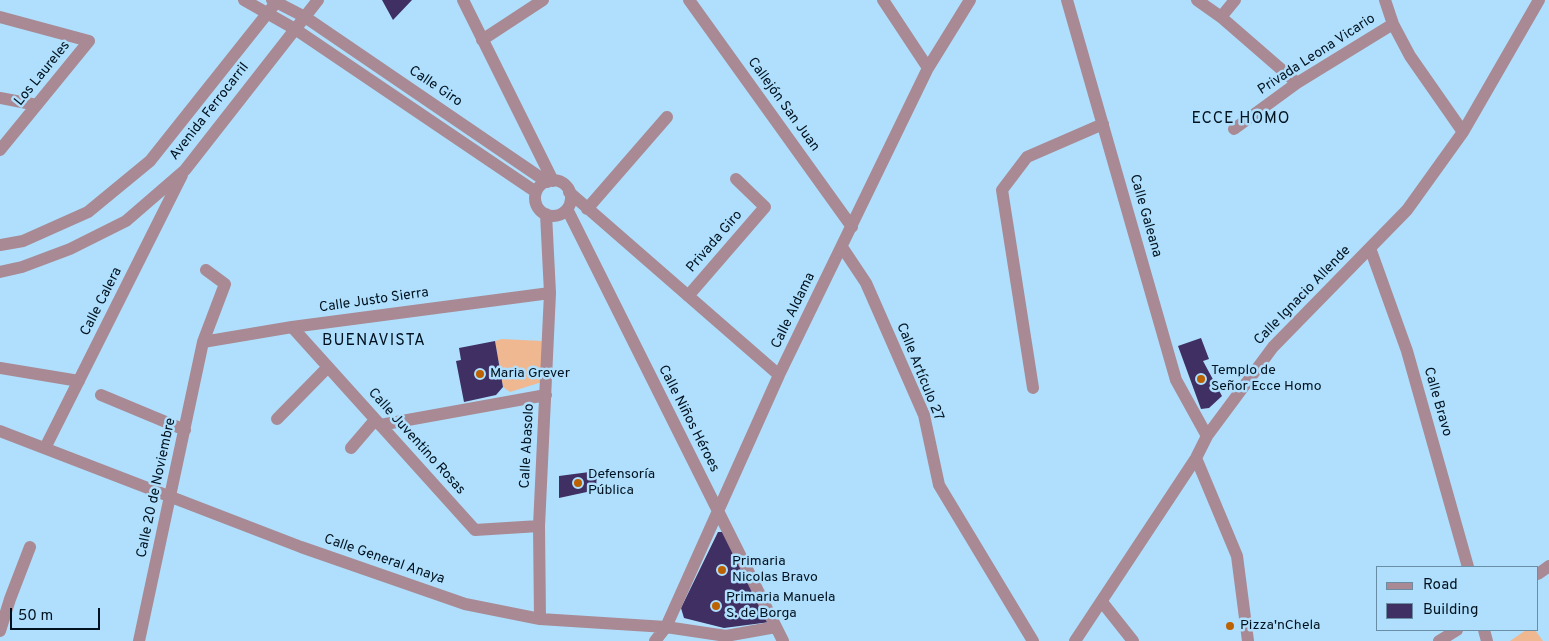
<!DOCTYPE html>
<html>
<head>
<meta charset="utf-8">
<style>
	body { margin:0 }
	#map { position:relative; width:1549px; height:641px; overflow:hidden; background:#afdffc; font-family:Overpass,sans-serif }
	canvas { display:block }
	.legend { position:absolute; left:1376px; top:566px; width:162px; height:65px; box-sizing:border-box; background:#afdffc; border:1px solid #698da4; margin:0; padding:6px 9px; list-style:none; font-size:15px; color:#00121f }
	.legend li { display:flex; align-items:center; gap:10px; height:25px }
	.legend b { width:25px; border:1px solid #698da4 }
	.scale { position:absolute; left:10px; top:608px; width:90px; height:22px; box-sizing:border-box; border:2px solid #00121f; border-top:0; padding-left:6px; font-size:15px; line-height:18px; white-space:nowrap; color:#00121f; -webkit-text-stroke:4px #afdffc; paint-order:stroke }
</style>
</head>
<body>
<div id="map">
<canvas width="1549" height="641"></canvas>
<ul class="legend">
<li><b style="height:6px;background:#a88994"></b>Road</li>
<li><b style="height:14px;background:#3f2f62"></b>Building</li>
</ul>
<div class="scale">50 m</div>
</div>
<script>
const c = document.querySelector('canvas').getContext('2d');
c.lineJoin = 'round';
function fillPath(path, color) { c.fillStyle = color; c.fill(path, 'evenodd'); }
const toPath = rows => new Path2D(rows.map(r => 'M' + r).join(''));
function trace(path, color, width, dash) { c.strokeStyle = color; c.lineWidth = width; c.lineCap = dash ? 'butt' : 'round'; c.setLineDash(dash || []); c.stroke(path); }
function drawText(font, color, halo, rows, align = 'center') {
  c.font = font + ' Overpass,sans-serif'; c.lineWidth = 5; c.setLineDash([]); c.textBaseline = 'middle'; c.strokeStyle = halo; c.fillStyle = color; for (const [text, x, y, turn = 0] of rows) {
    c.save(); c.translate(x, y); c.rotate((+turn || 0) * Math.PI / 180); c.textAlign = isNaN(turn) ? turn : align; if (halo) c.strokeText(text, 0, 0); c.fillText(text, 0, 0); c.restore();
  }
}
const green = toPath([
	[502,339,542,341,542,382,510,392,503,387,495,341],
	[1526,630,1535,630,1543,641,1510,641]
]);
const building = toPath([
	[382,0,412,0,393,20],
	[1201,338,1209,359,1203,361,1222,396,1209,408,1201,409,1178,346],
	[495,341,503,387,496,395,464,402,456,361,461,360,459,348],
	[597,471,596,490,559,498,559,476],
	[718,532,725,532,770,622,724,628,684,618,681,608]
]);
const minor = toPath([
	[244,0,295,29,536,192],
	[272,0,305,17,547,182],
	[463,0,553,181],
	[689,0,852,227],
	[883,0,928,68],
	[1067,0,1176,380,1207,436],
	[1197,0,1221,17,1297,83],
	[1385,0,1393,24,1410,56,1463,132],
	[0,17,89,41,0,150],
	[1221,17,1235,0],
	[482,40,543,0],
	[0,98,37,105],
	[1234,129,1297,83,1393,24],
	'535 198a18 18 0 1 1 36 0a18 18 0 1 1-36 0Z',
	[569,192,779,375],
	[567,209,783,641],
	[587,209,667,117],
	[0,245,23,241,88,212,150,161,278,0],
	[842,247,866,283,924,415,939,485,1033,641],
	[1370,248,1407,351,1468,567],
	[0,272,22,267,70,249,126,221,185,170,318,0],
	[688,296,765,207,736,179],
	[292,327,475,530,539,526],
	[203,342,292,327,550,293],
	[0,368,79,381],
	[1033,388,1002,190,1027,157,1103,124],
	[101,395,185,430],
	[277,419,328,367],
	[380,425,546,395],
	[0,431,301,547,465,604,540,619,666,627,726,636,776,627],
	[45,448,182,175],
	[351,448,375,420],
	[1196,458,1237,556,1248,641],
	[1538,574,1549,566],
	[1102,602,1133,641],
	[540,619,539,526,550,293,546,214],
	[1484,630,1487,641],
	[0,631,10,599,30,547],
	[139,641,203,342,225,284,206,270],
	[655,641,666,627,779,375,928,68,970,0],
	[1075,641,1196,458,1207,436,1273,347,1407,210,1463,132,1539,0],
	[1439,641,1457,630]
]);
const markers = [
	[480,374,5,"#bc6201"],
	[1201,379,5,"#bc6201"],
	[578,483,5,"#bc6201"],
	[722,570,5,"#bc6201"],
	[716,606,5,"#bc6201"],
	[1230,626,5,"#bc6201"]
];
const streetNames = [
	["Privada Leona Vicario",1317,55,-33],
	["Los Laureles",43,74,-51],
	["Calle Giro",435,87,34],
	["Callejón San Juan",783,105,54],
	["Avenida Ferrocarril",210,112,-52],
	["Calle Galeana",1145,216,74],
	["Privada Giro",715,242,-49],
	["Calle Ignacio Allende",1303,296,-46],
	["Calle Justo Sierra",374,301,-8],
	["Calle Calera",102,302,-63],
	["Calle Aldama",794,311,-64],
	["Calle Artículo 27",919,372,68],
	["Calle Bravo",1437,402,74],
	["Calle Niños Héroes",688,419,63],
	["Calle Juventino Rosas",416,442,48],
	["Calle Abasolo",528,446,-87],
	["Calle 20 de Noviembre",157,488,-78],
	["Calle General Anaya",384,560,19]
];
const poiNames = [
	["Templo de",1211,371],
	["Señor Ecce Homo",1211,387],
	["Maria Grever",490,374],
	["Defensoría",588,475],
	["Pública",588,491],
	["Primaria",732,562],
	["Nicolas Bravo",732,578],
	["Primaria Manuela",726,598],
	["S. de Borga",726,614],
	["Pizza'nChela",1240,626]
];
const quarterNames = [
	["ECCE HOMO",1241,120],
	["BUENAVISTA",374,342]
];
fillPath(green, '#f0b891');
fillPath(building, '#3f2f62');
trace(minor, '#a88994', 12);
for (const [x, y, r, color] of markers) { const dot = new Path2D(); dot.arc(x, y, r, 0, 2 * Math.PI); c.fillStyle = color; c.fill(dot); trace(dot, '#afdffc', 2); }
drawText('14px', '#00121f', '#afdffc', streetNames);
drawText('14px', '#00121f', '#afdffc', poiNames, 'left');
c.letterSpacing = '1px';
drawText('16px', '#00121f', '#afdffc', quarterNames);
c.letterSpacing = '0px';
</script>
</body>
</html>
